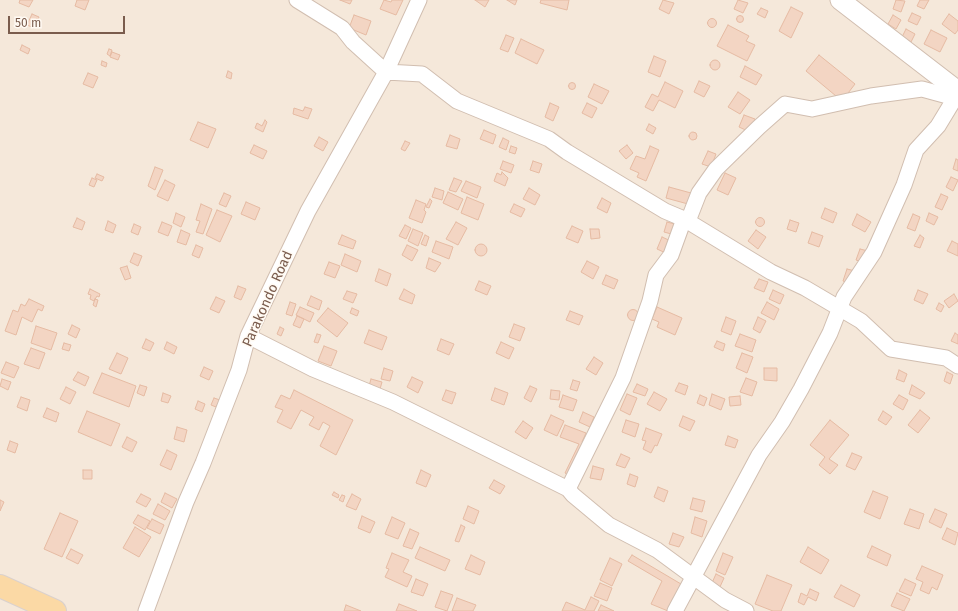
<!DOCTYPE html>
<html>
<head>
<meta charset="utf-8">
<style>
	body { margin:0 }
	#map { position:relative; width:958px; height:611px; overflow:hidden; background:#fdf6ec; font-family:"Fira Sans",sans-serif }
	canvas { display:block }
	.scale { position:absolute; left:8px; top:16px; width:117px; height:18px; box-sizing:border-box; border:2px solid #7a5c4d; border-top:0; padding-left:5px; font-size:12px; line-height:14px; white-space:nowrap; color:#7a5c4d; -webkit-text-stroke:3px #fffaf3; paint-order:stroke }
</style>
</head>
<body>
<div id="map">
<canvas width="958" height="611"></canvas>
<div class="scale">50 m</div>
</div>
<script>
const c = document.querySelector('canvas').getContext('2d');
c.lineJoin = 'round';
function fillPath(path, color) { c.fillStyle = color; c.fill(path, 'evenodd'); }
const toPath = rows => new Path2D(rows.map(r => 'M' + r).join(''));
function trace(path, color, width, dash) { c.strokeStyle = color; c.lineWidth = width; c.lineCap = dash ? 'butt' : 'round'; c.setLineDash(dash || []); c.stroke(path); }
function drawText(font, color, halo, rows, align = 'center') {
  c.font = font + ' "Fira Sans",sans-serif'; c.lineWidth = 3; c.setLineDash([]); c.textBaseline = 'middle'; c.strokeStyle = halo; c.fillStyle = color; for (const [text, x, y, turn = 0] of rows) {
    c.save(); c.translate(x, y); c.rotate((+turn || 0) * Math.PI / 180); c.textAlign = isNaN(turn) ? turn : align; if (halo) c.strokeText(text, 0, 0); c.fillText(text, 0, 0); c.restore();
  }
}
const residential = toPath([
	[0,0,958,0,958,611,0,611]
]);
const building = toPath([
	[20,0,33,0,29,7,19,3,20,0],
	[77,0,89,0,85,10,75,6,77,0],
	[340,0,352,0,350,4,340,0],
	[384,0,391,2,392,0,403,0,396,15,380,9,384,0],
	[475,0,489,0,485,7,475,0],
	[507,0,517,0,515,5,507,0],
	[541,0,569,0,567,10,540,3,541,0],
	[663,0,674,3,669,14,659,9,663,0],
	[738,0,748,3,743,13,734,9,738,0],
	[896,0,905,1,901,12,893,9,896,0],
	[920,0,929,0,924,9,917,6,920,0],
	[791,7,803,13,791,38,779,31,791,7],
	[761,8,768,11,765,18,757,14,761,8],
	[912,13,921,17,917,25,908,21,912,13],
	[32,14,39,17,34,28,27,25,32,14],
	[949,14,958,21,958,30,955,34,942,24,949,14],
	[354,15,371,21,366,35,349,28,354,15],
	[893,15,901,20,896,29,888,24,893,15],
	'736.5 19a3.5 3.5 0 1 1 7 0a3.5 3.5 0 1 1-7 0Z',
	'707.5 23a4.5 4.5 0 1 1 9 0a4.5 4.5 0 1 1-9 0Z',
	[728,25,749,36,746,41,755,45,747,61,717,46,728,25],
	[906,29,915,34,911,42,902,37,906,29],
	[931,30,947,38,940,52,924,44,931,30],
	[506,35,514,38,508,52,500,49,506,35],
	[521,39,544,50,537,64,515,53,521,39],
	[22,45,30,49,28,54,20,50,22,45],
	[109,49,112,50,110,56,107,54,109,49],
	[112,52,120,55,118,60,110,57,112,52],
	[819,55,855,84,842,101,806,71,819,55],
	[654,56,666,61,660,77,648,72,654,56],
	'710 65a5 5 0 1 1 10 0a5 5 0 1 1-10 0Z',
	[102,61,107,63,106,67,101,65,102,61],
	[745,66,762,75,756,85,740,77,745,66],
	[228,71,232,73,231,79,226,77,228,71],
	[88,73,98,77,93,88,83,84,88,73],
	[699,81,710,86,704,97,694,92,699,81],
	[665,82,683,91,675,108,659,100,653,111,645,107,652,94,658,97,665,82],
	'568.5 86a3.5 3.5 0 1 1 7 0a3.5 3.5 0 1 1-7 0Z',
	[594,84,609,91,602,104,588,97,594,84],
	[738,92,750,100,740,114,728,107,738,92],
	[550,103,559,107,553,121,545,117,550,103],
	[587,103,597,108,592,118,582,113,587,103],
	[305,107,312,109,308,119,293,114,294,108,303,111,305,107],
	[744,115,755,119,750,132,739,127,744,115],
	[265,120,267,122,263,132,255,128,257,123,262,126,265,120],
	[198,122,216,129,208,148,190,140,198,122],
	[649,124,656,128,653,134,646,130,649,124],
	[484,130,496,135,493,144,480,139,484,130],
	'689 136a4 4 0 1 1 8 0a4 4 0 1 1-8 0Z',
	[450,135,460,139,457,149,446,146,450,135],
	[319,137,328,142,323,151,314,146,319,137],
	[503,138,509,141,506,150,499,147,503,138],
	[405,141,410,143,405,151,401,149,405,141],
	[254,145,267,151,263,159,250,153,254,145],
	[627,145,633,153,626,159,619,151,627,145],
	[511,146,517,148,515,154,509,152,511,146],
	[650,146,659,150,646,181,637,177,639,173,630,169,636,156,645,159,650,146],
	[708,151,716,154,711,167,702,164,708,151],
	[956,159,958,160,958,171,953,169,956,159],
	[503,161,514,165,511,173,500,169,503,161],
	[533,161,542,164,539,173,530,170,533,161],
	[155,167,163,170,155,190,148,186,155,167],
	[502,172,508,178,505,186,494,181,497,173,501,175,502,172],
	[725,173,736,178,728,195,717,190,725,173],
	[97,174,104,177,102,181,95,178,97,174],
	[951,177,958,180,953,191,946,187,951,177],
	[92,178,97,180,94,187,89,185,92,178],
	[454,178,462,181,456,192,449,190,454,178],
	[165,180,175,185,168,201,157,196,165,180],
	[466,181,481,187,477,198,461,191,466,181],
	[669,187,691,193,688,204,666,198,669,187],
	[435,188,444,191,442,200,432,197,435,188],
	[529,188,540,195,535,205,523,199,529,188],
	[448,192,463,199,458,210,443,203,448,192],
	[224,193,231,196,226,207,219,204,224,193],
	[941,194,948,197,942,210,935,207,941,194],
	[467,197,484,204,478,220,461,213,467,197],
	[602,198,611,203,607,213,597,208,602,198],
	[430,199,432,201,429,208,426,207,430,199],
	[416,200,426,204,424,210,426,212,422,223,409,218,416,200],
	[246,202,260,208,255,220,241,214,246,202],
	[201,204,212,209,203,234,196,232,200,221,196,220,201,204],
	[514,204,525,209,521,217,510,212,514,204],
	[825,208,837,213,833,223,821,218,825,208],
	[217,210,232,216,220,242,206,235,217,210],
	[176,213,185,217,181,227,173,223,176,213],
	[929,213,938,217,934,225,926,221,929,213],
	[857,214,871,222,865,232,852,225,857,214],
	[913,214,920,217,915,231,907,228,913,214],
	'755.5 222a4.5 4.5 0 1 1 9 0a4.5 4.5 0 1 1-9 0Z',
	[77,218,85,222,82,230,73,227,77,218],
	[790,220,799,223,796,232,787,229,790,220],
	[108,221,116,225,113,233,105,230,108,221],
	[162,222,172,226,168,236,158,232,162,222],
	[456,222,467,228,458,245,446,239,456,222],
	[667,222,678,225,675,235,664,232,667,222],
	[134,224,141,227,138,235,131,232,134,224],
	[405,225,411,228,406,239,399,236,405,225],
	[572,226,583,231,578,243,566,238,572,226],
	[413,229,423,233,418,246,408,241,413,229],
	[590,229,599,229,600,238,591,239,590,229],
	[181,230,190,234,186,245,177,242,181,230],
	[756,230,766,237,758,249,748,241,756,230],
	[812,232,823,236,819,247,808,243,812,232],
	[342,235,356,241,353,249,338,244,342,235],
	[425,235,429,237,426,246,421,244,425,235],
	[920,235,924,238,920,248,914,246,920,235],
	[662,237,673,242,668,254,657,249,662,237],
	[436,241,453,247,449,259,432,252,436,241],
	[952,241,958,244,958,256,947,251,952,241],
	'475 250a6 6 0 1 1 12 0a6 6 0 1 1-12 0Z',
	[196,245,203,248,199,258,192,255,196,245],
	[407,245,418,250,412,261,402,255,407,245],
	[860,249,868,251,865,263,856,260,860,249],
	[134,253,142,256,138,266,130,262,134,253],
	[345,254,361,261,357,272,341,265,345,254],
	[429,258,441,263,435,272,426,268,429,258],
	[587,261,599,267,593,279,581,272,587,261],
	[329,262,340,266,335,278,324,274,329,262],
	[127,266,131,278,125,280,120,268,127,266],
	[379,269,391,274,387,286,375,281,379,269],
	[847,269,855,271,850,284,843,281,847,269],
	[606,275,618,280,614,289,602,284,606,275],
	[759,279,768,282,764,292,754,288,759,279],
	[479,281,491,286,487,295,475,290,479,281],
	[238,286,246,289,241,300,234,297,238,286],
	[90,289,100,294,99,297,97,296,94,301,90,299,91,295,88,294,90,289],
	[404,289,415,295,412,304,399,299,404,289],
	[773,290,784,295,780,304,769,299,773,290],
	[918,290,928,294,923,304,914,300,918,290],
	[347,291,357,294,353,303,343,299,347,291],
	[954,294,958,301,949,308,944,301,954,294],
	[311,296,322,301,319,310,307,305,311,296],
	[216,297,225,301,219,313,210,309,216,297],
	[29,299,44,306,42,311,38,309,32,322,22,317,16,335,5,331,13,310,18,312,21,304,25,306,29,299],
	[95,299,98,300,96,307,93,305,95,299],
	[290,302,296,304,292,316,286,314,290,302],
	[767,302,779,309,774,320,761,313,767,302],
	[939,303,944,306,941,312,936,309,939,303],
	[300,307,314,313,310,322,296,315,300,307],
	[657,307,682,318,675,335,657,327,659,322,652,319,657,307],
	[328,308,348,323,337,337,317,321,328,308],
	[352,308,359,311,357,316,350,313,352,308],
	'627.5 315a5.5 5.5 0 1 1 11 0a5.5 5.5 0 1 1-11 0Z',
	[570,311,583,316,579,325,566,320,570,311],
	[297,316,304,319,300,328,293,325,297,316],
	[726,317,736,321,731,335,721,331,726,317],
	[758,317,766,321,760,333,753,329,758,317],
	[514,324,525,328,520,341,509,337,514,324],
	[72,325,80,329,76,338,68,334,72,325],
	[36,326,57,333,51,350,31,343,36,326],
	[280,327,284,329,281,336,277,334,280,327],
	[369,330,387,337,382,350,364,343,369,330],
	[955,333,958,335,958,344,951,341,955,333],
	[317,334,321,335,318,343,314,342,317,334],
	[740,334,756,340,752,352,735,346,740,334],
	[146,339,154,343,150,351,142,348,146,339],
	[441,339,454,344,449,355,437,350,441,339],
	[717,341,725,344,723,351,714,347,717,341],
	[167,342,177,347,174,354,164,349,167,342],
	[501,342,514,348,509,359,496,353,501,342],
	[64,343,71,345,69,351,62,349,64,343],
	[324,346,337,351,331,366,318,361,324,346],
	[31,348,45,353,39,369,24,364,31,348],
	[117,353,128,358,121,374,109,369,117,353],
	[742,353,753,357,747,373,736,368,742,353],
	[594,357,603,363,596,375,586,369,594,357],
	[6,362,19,367,14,378,1,373,6,362],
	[204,367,213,371,209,380,200,376,204,367],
	[384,368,393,371,390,381,381,379,384,368],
	[764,368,777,368,777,381,764,380,764,368],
	[899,370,907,374,904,382,896,379,899,370],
	[78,372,89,377,85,386,73,380,78,372],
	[947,372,953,375,950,384,944,381,947,372],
	[102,373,136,386,129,407,93,393,102,373],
	[412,377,423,382,418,393,407,387,412,377],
	[746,378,757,382,752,396,740,392,746,378],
	[2,379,11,382,8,390,0,386,2,379],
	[371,379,382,382,380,389,369,386,371,379],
	[573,380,580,382,577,391,570,389,573,380],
	[679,383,688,386,685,395,675,391,679,383],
	[637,384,648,389,645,396,633,392,637,384],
	[140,385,147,387,144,396,137,393,140,385],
	[912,385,925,393,920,399,909,394,912,385],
	[530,386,537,389,531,402,524,398,530,386],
	[66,387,76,392,70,404,60,399,66,387],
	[495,388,508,393,504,405,491,400,495,388],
	[294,390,353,420,336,455,320,446,330,426,323,422,319,430,309,425,314,417,301,410,291,429,277,422,283,410,275,407,281,395,290,399,294,390],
	[446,390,456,393,452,404,442,400,446,390],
	[551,390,560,391,559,400,550,399,551,390],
	[654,392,667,399,660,411,647,404,654,392],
	[163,393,171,396,168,403,161,401,163,393],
	[627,394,637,398,630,415,620,410,627,394],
	[712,394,725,399,721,410,709,405,712,394],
	[563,395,577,400,573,411,559,407,563,395],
	[700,395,707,398,704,406,697,403,700,395],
	[899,395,908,400,903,410,893,404,899,395],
	[740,396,741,405,730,406,729,397,740,396],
	[21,397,30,400,27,411,17,407,21,397],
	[214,398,220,400,216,407,211,405,214,398],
	[198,401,205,404,202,412,195,409,198,401],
	[47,408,59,413,56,422,43,417,47,408],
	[920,410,930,418,918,433,908,425,920,410],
	[87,411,120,424,111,446,78,432,87,411],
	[883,411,892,417,886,425,878,420,883,411],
	[583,412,594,417,590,427,579,422,583,412],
	[551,415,564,421,557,436,544,430,551,415],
	[683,416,695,421,690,431,679,426,683,416],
	[626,420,639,424,635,437,622,432,626,420],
	[830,420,849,435,829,459,838,465,830,474,819,465,825,457,810,445,830,420],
	[523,421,533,428,526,439,515,432,523,421],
	[565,425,586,433,582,442,587,444,571,477,565,473,579,444,560,437,565,425],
	[177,427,187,430,184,442,174,439,177,427],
	[646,428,662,434,657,446,655,445,651,453,643,449,646,441,642,440,646,428],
	[728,436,738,440,735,448,725,445,728,436],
	[127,437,137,442,132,452,122,447,127,437],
	[10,441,18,444,15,453,7,450,10,441],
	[167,450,177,455,171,470,160,465,167,450],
	[852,453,862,457,855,470,846,466,852,453],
	[621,454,630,458,625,468,616,465,621,454],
	[593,466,604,469,601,480,590,478,593,466],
	[83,470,92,470,92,479,83,479,83,470],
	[421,470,431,475,426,487,416,483,421,470],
	[630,474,638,477,635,487,627,484,630,474],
	[494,480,505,486,500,494,489,488,494,480],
	[658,487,668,491,664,502,654,497,658,487],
	[873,491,888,497,880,519,864,512,873,491],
	[334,492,339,495,338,498,332,495,334,492],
	[165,493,177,499,172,508,161,502,165,493],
	[141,494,151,499,146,507,136,502,141,494],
	[352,494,361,499,356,510,346,506,352,494],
	[342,495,345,496,343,502,339,500,342,495],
	[693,498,705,501,702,512,690,509,693,498],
	[0,500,4,502,0,511,0,500],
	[158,504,170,511,165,520,153,514,158,504],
	[468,506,479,511,474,524,463,519,468,506],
	[910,509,924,514,919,529,904,524,910,509],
	[935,509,947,514,941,528,929,522,935,509],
	[60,513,78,521,62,557,44,549,60,513],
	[138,515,150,521,145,530,133,523,138,515],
	[362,516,375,522,370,533,358,528,362,516],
	[392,517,405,523,398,539,385,534,392,517],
	[695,517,707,521,702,537,691,533,695,517],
	[152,519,164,525,160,534,147,528,152,519],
	[461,525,465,527,459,542,455,541,461,525],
	[135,527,151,537,139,557,123,548,135,527],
	[947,528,958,533,955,545,942,539,947,528],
	[410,529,419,533,412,549,403,546,410,529],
	[673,533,684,537,679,547,669,544,673,533],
	[872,546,891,555,887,566,867,557,872,546],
	[420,547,450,560,445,571,415,558,420,547],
	[808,547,829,560,821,574,800,562,808,547],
	[71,549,83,555,78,564,66,558,71,549],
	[392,553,409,560,403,572,412,576,407,587,385,577,389,569,386,568,392,553],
	[723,553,733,557,725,575,716,571,723,553],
	[471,555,485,562,480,575,465,569,471,555],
	[632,555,681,584,668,611,651,604,662,581,628,561,632,555],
	[610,558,622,564,612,586,600,580,610,558],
	[922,566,943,575,937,590,932,587,929,594,920,590,923,582,916,579,922,566],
	[716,574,724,578,719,589,711,585,716,574],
	[767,575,792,585,781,611,773,611,755,604,767,575],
	[416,579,428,584,423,596,411,592,416,579],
	[905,579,916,584,911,596,899,591,905,579],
	[600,583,612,588,607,601,594,596,600,583],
	[841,585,860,595,854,607,834,597,841,585],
	[810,589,819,593,816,601,808,597,804,605,798,602,801,593,807,596,810,589],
	[441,591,453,595,447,611,435,607,441,591],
	[897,593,910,599,904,611,891,606,897,593],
	[591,597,599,601,594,611,562,611,566,602,585,610,591,597],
	[457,598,476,605,473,611,452,611,457,598],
	[399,604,417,611,396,611,399,604],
	[346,605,361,611,344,611,346,605],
	[601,605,614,611,598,611,601,605]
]);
const minor = toPath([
	[297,0,342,28,353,42,386,72,422,74,457,101,549,139,567,152,665,211,684,219,690,216,699,193,716,169,759,127,785,104,812,109,871,96,922,89,955,98],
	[248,336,313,369,393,402,568,489,573,495,609,525,657,550,725,600,746,611],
	[568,489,623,378,650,301,656,275,671,255,684,219,771,272,805,288,861,321,891,349,946,358,958,366],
	[146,611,186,502,203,463,239,370,248,336,308,211,386,72,419,0],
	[675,611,759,455,782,422,801,389,830,333,844,297,874,252,904,185,916,150,938,126,955,98,958,98]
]);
const tertiary = toPath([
	[840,0,958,91]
]);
const primary = toPath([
	[0,586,55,611]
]);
const streetNames = [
	["Parakondo Road",268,299,-66]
];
fillPath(residential, '#f5e8da');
fillPath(building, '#f3d5c3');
trace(building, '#e6bba3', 1);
trace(minor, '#d1beb0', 17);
trace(tertiary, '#d1beb0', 21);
trace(primary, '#dad1cd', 24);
trace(minor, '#fff', 15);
trace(tertiary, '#fff', 19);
trace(primary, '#fbd9a5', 22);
drawText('14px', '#7a5c4d', '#fffaf3', streetNames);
</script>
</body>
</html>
